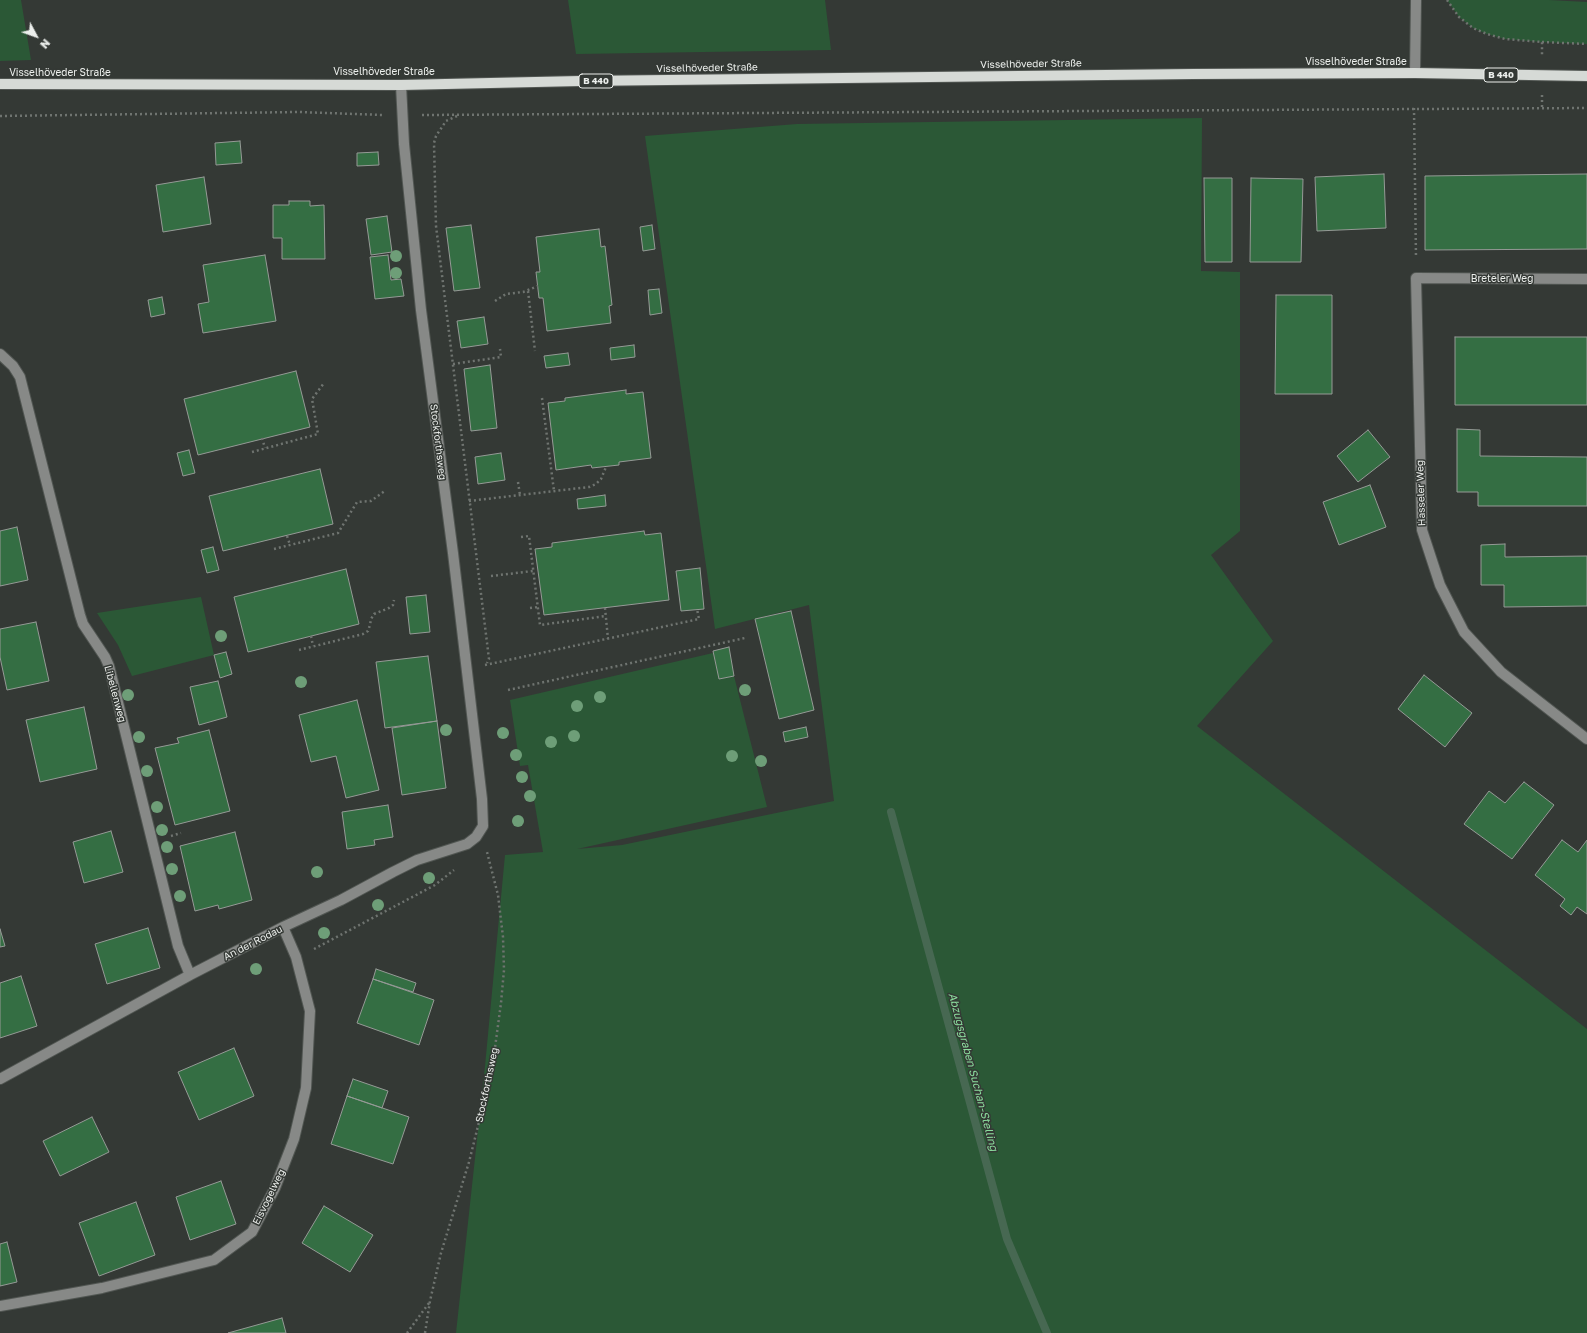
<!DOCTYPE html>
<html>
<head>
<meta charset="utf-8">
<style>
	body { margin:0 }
	#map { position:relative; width:1587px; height:1333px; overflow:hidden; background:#343935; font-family:"Golos Text",sans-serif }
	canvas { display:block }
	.north { position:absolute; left:16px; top:16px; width:40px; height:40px; -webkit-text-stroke:3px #343935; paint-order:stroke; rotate:131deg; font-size:11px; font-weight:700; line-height:16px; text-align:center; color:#ecefec }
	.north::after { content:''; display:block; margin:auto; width:14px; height:18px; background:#ecefec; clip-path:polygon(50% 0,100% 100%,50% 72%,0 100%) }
</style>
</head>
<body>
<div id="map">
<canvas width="1587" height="1333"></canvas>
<div class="north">N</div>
</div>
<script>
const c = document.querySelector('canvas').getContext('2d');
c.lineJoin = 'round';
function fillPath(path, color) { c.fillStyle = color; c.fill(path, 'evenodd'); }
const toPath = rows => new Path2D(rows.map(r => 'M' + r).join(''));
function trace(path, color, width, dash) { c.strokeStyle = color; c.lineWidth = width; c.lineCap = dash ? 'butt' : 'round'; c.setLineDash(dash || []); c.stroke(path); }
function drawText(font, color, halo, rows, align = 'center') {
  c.font = font + ' "Golos Text",sans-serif'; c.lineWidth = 3; c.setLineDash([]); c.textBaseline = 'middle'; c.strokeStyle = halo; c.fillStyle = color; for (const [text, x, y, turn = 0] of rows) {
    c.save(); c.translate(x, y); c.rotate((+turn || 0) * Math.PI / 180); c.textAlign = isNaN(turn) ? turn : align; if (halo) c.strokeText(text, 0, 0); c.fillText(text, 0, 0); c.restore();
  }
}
const green = toPath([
	[0,0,21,0,31,60,0,61],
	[568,0,825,0,831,50,576,54],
	[1447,0,1549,0,1587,2,1587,44,1542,42,1505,39,1487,34,1473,28,1459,17],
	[1202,118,1201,271,1240,272,1240,531,1211,555,1273,641,1197,726,1587,1029,1587,1333,456,1333,485,1066,505,855,543,852,528,765,520,766,510,700,713,653,719,679,734,676,767,807,577,849,622,845,834,801,809,605,715,629,645,136,797,124],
	[201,597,214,655,132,676,118,645,97,613]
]);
const stream = toPath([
	[891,812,1007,1239,1047,1333]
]);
const building = toPath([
	[240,141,242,163,216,165,215,143,240,141],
	[378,152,379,165,357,166,357,153,378,152],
	[1384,174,1386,228,1317,231,1315,177,1384,174],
	[1587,174,1587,249,1425,250,1425,176,1587,174],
	[204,177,211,224,163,232,156,185,204,177],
	[1204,178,1232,178,1232,262,1205,262,1204,178],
	[1251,178,1303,179,1301,262,1250,262,1251,178],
	[289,201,310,201,310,206,324,205,325,259,282,259,282,238,273,238,273,205,289,205,289,201],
	[387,216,392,252,371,255,366,219,387,216],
	[471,225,480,288,454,291,446,228,471,225],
	[652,225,655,249,643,251,640,227,652,225],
	[599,229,601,247,605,246,612,305,609,306,611,323,547,331,543,298,539,298,536,272,540,272,536,237,599,229],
	[265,255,276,321,203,333,198,304,209,302,203,265,265,255],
	[388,255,391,280,401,279,404,296,375,299,370,257,388,255],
	[659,289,662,313,650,315,648,290,659,289],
	[1276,295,1332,295,1332,394,1275,394,1276,295],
	[162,297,165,314,151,317,148,300,162,297],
	[484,317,488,344,461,348,457,321,484,317],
	[1455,337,1587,337,1587,405,1455,405,1455,337],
	[634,345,635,357,611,360,610,348,634,345],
	[568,353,570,365,546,368,544,356,568,353],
	[490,365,497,428,471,431,464,369,490,365],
	[296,371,310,427,198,455,184,399,296,371],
	[626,390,626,394,643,392,651,458,619,462,619,465,592,468,591,465,556,470,548,403,565,401,565,398,626,390],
	[1457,429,1480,430,1480,456,1587,457,1587,506,1478,506,1478,492,1457,492,1457,429],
	[1368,430,1390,457,1358,482,1337,456,1368,430],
	[189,450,195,473,183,476,177,453,189,450],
	[501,453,505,480,478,484,475,457,501,453],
	[320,469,333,524,223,551,209,496,320,469],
	[1370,485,1386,527,1339,545,1323,502,1370,485],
	[605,495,606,506,578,509,577,499,605,495],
	[17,527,28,580,0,586,0,531,17,527],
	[644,531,645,535,661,533,669,600,544,615,535,549,552,547,552,543,644,531],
	[1505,544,1505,557,1587,556,1587,606,1504,607,1504,585,1481,585,1481,545,1505,544],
	[213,547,219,570,207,573,201,550,213,547],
	[700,568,704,609,681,611,676,571,700,568],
	[346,569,359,624,248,652,234,597,346,569],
	[426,595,430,632,410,634,406,597,426,595],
	[791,611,814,710,779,719,755,619,791,611],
	[36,622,49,681,7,690,0,657,0,629,36,622],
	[729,647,734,676,719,679,713,651,729,647],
	[226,652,232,674,220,678,214,655,226,652],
	[428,656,437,721,385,728,376,662,428,656],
	[1424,675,1472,713,1445,747,1398,709,1424,675],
	[218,681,227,717,199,725,190,687,218,681],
	[357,700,379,790,346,798,336,756,311,762,299,715,357,700],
	[84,707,97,769,40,782,26,720,84,707],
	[437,721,446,788,402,795,392,728,437,721],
	[806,727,808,737,785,742,783,732,806,727],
	[209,730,230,811,175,825,155,748,179,743,177,738,209,730],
	[1524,782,1554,805,1512,859,1464,824,1489,791,1505,803,1524,782],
	[388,805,393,837,374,840,375,845,347,849,342,812,388,805],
	[111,831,123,872,84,883,73,842,111,831],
	[235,832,252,900,219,909,218,905,195,911,180,846,235,832],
	[1562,840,1578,852,1587,840,1587,914,1577,907,1571,915,1560,906,1565,899,1535,875,1562,840],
	[148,928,160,968,107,984,95,944,148,928],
	[0,929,5,946,0,947,0,929],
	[376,969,416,983,413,992,373,979,376,969],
	[21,976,37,1026,0,1038,0,983,21,976],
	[373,979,434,1000,419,1045,357,1023,373,979],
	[234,1048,254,1096,199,1120,178,1072,234,1048],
	[353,1079,388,1091,382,1108,347,1096,353,1079],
	[347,1096,409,1117,393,1164,331,1144,347,1096],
	[92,1117,109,1152,60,1176,43,1141,92,1117],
	[221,1181,236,1224,190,1240,176,1197,221,1181],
	[136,1202,155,1255,99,1276,79,1223,136,1202],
	[324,1206,373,1235,350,1272,302,1243,324,1206],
	[7,1242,17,1282,0,1286,0,1244,7,1242],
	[282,1318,286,1333,228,1333,282,1318]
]);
const path = toPath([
	[1447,0,1459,17,1473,28,1487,34,1505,39,1542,42,1542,55],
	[1542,42,1587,44],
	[1542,107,1542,94],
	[1414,108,1416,258],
	[422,115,1587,108],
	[0,116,299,112,383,115],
	[457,116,446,121,436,136,434,143,436,226,489,659,487,663],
	[528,291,535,351],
	[495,301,506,294,523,292,538,286],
	[453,364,501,357,500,349],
	[542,398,554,491],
	[262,438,265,448],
	[252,452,318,434,312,399,324,383],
	[518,482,520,495],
	[469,501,589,487,596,484,601,479,606,467],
	[287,536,290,545],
	[521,537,529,536,540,625,606,616],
	[274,549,338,533,357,502,371,501,386,490],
	[491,576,533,571],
	[530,608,538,607],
	[605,608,608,639],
	[311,636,313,646],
	[299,650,363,634,368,631,370,625,371,619,374,614,389,608,393,605,394,600],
	[485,665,699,619,697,609],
	[508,690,745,638],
	[171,836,181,833],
	[314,949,435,885,454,870],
	[407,1333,429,1303],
	[425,1333,430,1301,441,1253,469,1162,492,1070,501,1003,504,970,503,937,498,895,487,852]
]);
const minor = toPath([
	[1415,73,1416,0],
	[1587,279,1416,278,1422,530,1440,585,1464,632,1501,672,1587,739],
	[0,354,13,366,20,377,80,615,83,624,105,657,109,666,178,946,190,975],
	[0,1079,190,975,283,927,341,900,393,872,417,860,467,844,476,837,483,826,482,799,453,553,421,310,404,144,401,85],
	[0,1306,102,1288,214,1260,252,1232,275,1188,294,1139,306,1088,310,1011,296,957,283,927]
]);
const major = toPath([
	[0,84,401,85,580,81,1193,74,1415,73,1587,76]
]);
const trees = [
	[396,256],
	[396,273],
	[221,636],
	[301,682],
	[745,690],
	[128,695],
	[600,697],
	[577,706],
	[446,730],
	[503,733],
	[574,736],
	[139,737],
	[551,742],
	[516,755],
	[732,756],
	[761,761],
	[147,771],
	[522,777],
	[530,796],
	[157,807],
	[518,821],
	[162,830],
	[167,847],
	[172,869],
	[317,872],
	[429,878],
	[180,896],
	[378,905],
	[324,933],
	[256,969]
];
const shields = [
	[1501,75,34],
	[596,81,34]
];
const shieldNames = [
	["B 440",1501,75],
	["B 440",596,81]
];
const streetNames = [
	["Visselhöveder Straße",1356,62],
	["Visselhöveder Straße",1031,64,-1],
	["Visselhöveder Straße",707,68,-1],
	["Visselhöveder Straße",384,72],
	["Visselhöveder Straße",60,73],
	["Breteler Weg",1502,279],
	["Stockforthsweg",438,442,83],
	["Hasseler Weg",1421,493,-92],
	["Libellenweg",115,694,75],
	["An der Rodau",253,943,-27],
	["Stockforthsweg",487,1085,-78],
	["Eisvogelweg",269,1197,-64]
];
const waterNames = [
	["Abzugsgraben Suchan-Stelling",973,1072,75]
];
fillPath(green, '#2b5836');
trace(stream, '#476852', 8);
fillPath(building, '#346e43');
trace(building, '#959a96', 1);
trace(minor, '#515652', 12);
trace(major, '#515652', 12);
trace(path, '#6f7470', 2.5, [2, 3]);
trace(minor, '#878987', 10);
trace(major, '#d6dad6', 10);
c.fillStyle = '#6e9e78';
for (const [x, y] of trees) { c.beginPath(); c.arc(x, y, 6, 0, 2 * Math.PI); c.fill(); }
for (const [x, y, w] of shields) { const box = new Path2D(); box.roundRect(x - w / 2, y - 7, w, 14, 3); c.fillStyle = '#343935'; c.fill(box); trace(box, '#ecefec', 1); }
drawText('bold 9px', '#ecefec', null, shieldNames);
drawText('10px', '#ecefec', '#343935', streetNames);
drawText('italic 11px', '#8bdd9d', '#343935', waterNames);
</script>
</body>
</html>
